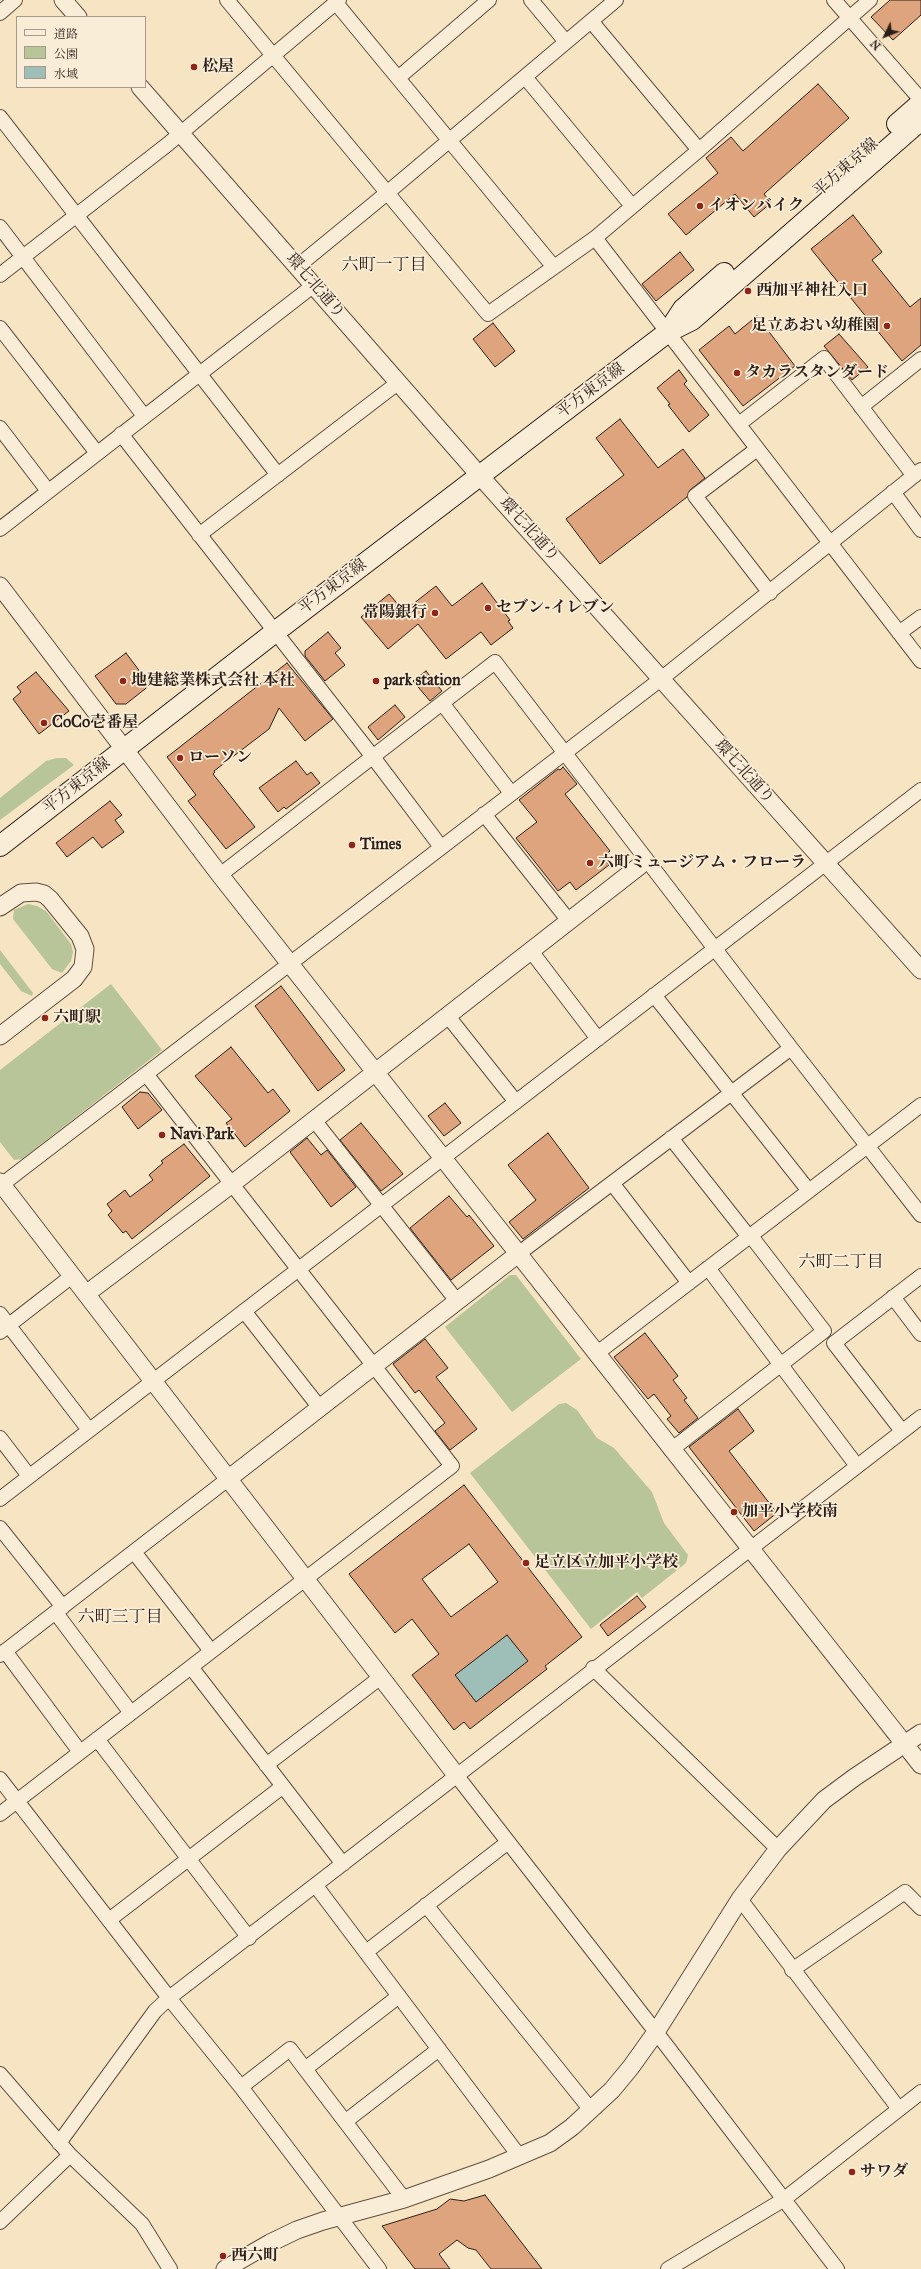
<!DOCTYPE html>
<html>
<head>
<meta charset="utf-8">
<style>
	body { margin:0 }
	#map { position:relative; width:921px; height:2269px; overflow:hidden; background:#f7e4c2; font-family:"IM FELL Great Primer","Noto Serif JP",serif }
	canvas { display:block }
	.legend { position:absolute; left:16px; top:16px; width:130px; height:72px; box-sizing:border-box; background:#faedd7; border:1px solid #a89b8b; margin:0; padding:5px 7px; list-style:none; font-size:12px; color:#2c1f19 }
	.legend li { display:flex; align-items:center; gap:8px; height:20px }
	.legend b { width:20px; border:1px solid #a89b8b }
	.north { position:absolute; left:865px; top:16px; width:40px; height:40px; -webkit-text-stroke:3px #faedd7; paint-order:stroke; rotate:227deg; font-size:11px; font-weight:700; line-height:16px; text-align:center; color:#2c1f19 }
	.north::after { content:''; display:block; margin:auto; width:14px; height:18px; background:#2c1f19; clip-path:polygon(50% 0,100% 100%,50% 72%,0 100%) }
</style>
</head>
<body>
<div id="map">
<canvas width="921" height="2269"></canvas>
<ul class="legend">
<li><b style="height:5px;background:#faedd7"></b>道路</li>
<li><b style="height:11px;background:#b7c598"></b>公園</li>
<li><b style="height:11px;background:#9ebeb8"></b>水域</li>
</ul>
<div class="north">N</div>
</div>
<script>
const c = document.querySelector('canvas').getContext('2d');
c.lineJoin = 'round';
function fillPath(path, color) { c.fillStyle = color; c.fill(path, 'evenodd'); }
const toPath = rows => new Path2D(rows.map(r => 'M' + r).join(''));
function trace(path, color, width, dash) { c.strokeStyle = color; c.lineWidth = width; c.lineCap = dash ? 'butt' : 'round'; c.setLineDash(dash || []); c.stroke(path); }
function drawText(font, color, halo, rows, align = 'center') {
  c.font = font + ' "IM FELL Great Primer","Noto Serif JP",serif'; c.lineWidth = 3.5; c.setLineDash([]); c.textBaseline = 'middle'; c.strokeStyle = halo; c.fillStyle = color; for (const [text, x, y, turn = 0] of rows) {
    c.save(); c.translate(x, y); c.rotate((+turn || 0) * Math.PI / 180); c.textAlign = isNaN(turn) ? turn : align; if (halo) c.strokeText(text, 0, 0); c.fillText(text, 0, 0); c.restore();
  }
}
const green = toPath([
	[57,758,66,758,74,765,0,820,0,798,46,761],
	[28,904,37,906,46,911,71,944,73,952,71,961,62,973,52,969,13,919,14,910],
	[0,950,33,993,32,996,21,991,0,964],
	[111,984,162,1050,22,1159,14,1160,0,1142,0,1070],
	[510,1275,516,1275,581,1359,512,1412,445,1327],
	[566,1403,577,1410,597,1438,614,1448,652,1492,664,1523,688,1555,686,1563,642,1598,637,1592,591,1629,470,1473,559,1404]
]);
const water = toPath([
	[507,1635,528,1661,476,1702,455,1675,507,1635]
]);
const building = toPath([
	[890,0,921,0,921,15,893,40,871,17,890,0],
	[818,84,849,118,764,194,771,203,754,217,735,194,686,235,668,214,718,173,706,158,731,137,743,151,818,84],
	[853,215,882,252,872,260,910,307,921,298,921,345,902,361,811,249,853,215],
	[680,252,694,270,656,301,642,284,680,252],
	[757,316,795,366,743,406,699,350,729,326,735,334,757,316],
	[493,323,515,351,495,367,473,339,493,323],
	[839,334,868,367,852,380,824,346,839,334],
	[679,370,687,381,684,384,709,415,689,432,668,405,670,404,657,388,679,370],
	[620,419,658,468,683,449,705,478,690,490,687,497,600,564,566,519,624,475,596,438,620,419],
	[482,583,510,620,508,621,513,628,491,645,481,632,446,659,418,624,388,649,361,617,389,594,404,611,436,586,452,606,482,583],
	[328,632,341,648,335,653,345,665,325,681,305,656,305,651,328,632],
	[126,653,150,685,126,704,116,704,95,676,126,653],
	[287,663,333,719,305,741,279,708,269,729,214,771,215,772,213,774,255,827,226,849,188,801,196,795,167,757,287,663],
	[426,671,442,691,430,701,413,681,426,671],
	[36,672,69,711,39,734,13,699,21,692,17,687,36,672],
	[395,705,405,717,378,740,368,727,395,705],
	[296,761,307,775,311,772,320,783,286,809,284,807,278,812,259,788,296,761],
	[563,767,577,784,565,794,610,851,603,857,609,865,576,890,570,882,558,891,516,838,537,822,519,800,558,769,560,770,563,767],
	[110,801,122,815,115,820,124,832,102,848,93,837,67,857,56,843,110,801],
	[281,986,345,1070,318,1091,255,1006,281,986],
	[231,1047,268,1093,273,1089,290,1111,245,1147,226,1123,232,1119,195,1076,231,1047],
	[140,1092,148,1093,162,1110,138,1129,122,1107,140,1092],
	[445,1103,461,1123,444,1136,428,1116,445,1103],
	[361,1123,403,1174,381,1191,340,1140,361,1123],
	[548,1133,589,1188,523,1239,509,1222,536,1200,508,1165,548,1133],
	[307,1138,321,1155,327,1150,356,1187,331,1207,290,1152,307,1138],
	[184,1144,210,1176,132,1239,126,1231,123,1233,108,1215,112,1211,107,1204,125,1190,130,1197,153,1180,149,1175,163,1163,161,1161,184,1144],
	[449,1196,467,1217,469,1215,494,1246,451,1280,410,1228,449,1196],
	[645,1333,678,1376,673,1380,687,1398,684,1400,698,1418,679,1433,667,1419,671,1416,654,1394,648,1399,614,1357,645,1333],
	[425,1339,448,1368,436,1377,477,1429,450,1450,435,1431,445,1423,419,1390,415,1393,393,1364,425,1339],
	[738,1409,754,1431,729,1451,777,1513,754,1531,689,1447,738,1409],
	[464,1485,582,1637,545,1666,547,1669,470,1729,464,1722,454,1730,412,1675,439,1654,412,1619,395,1633,349,1574,464,1485],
	[469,1544,498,1582,451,1617,422,1579,469,1544],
	[507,1635,528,1661,476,1702,455,1675,507,1635],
	[637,1596,646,1607,608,1636,600,1625,637,1596],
	[485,2195,542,2269,491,2269,476,2250,468,2248,457,2240,439,2254,450,2269,415,2269,382,2226,437,2209,450,2199,464,2201,485,2195]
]);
const minor = toPath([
	[227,0,488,314,595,238,699,150,870,0],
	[531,0,566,42],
	[834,0,921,100],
	[336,3,553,266],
	[0,13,15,0],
	[591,21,699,150],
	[525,77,632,206],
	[398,78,489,0],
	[0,117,278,475],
	[0,227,144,416],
	[595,238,921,661],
	[298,266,387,193,616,0],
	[0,275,168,144,339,0],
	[0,328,97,453],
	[861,407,921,359],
	[739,424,824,358,914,476],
	[0,428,48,491],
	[121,434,373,757,441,847],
	[757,449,695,496,770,593],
	[893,492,921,530],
	[0,529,314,285],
	[199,535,399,382],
	[899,633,921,617],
	[442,703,511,793],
	[484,814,569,921],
	[220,875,495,662,791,1048,921,1215],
	[531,951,598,1039],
	[654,995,809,1191],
	[447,1015,516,1102],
	[314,1120,457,1301],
	[671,1138,749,1237],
	[612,1183,689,1283],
	[0,1186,661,679,921,470],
	[518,1254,791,1048],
	[708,1268,857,1466],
	[893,1297,921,1334],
	[244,1311,320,1408],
	[0,1314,89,1430],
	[0,1332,72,1276],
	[596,1354,921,1105],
	[902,1431,834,1343,921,1276],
	[0,1438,29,1476],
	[671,1450,824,1331,751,1236],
	[0,1499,921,790],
	[0,1528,63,1607],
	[134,1552,211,1651],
	[56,1613,131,1713],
	[5,1651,80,1752],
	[0,1655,228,1479],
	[191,1667,343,1864],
	[593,1668,778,1849],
	[97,1739,249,1938],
	[266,1765,381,1677],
	[453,1771,666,2045,837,2269],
	[0,1779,169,1998,241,2087,379,2269],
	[0,1814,452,1466,146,1074],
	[316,1886,520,2157],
	[740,1899,899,2109],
	[426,1905,591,2110],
	[109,1920,282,1787],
	[366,1952,507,1843],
	[792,1970,905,1892,921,1908],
	[399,1996,305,2069,404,2199],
	[0,2074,70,2155,142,2224,170,2269],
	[241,2087,290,2049,305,2069],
	[346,2121,439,2049],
	[59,2143,155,2011,169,1998,921,1417],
	[0,2222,70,2155],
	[668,2269,783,2200,921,2092]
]);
const tertiary = toPath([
	[63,0,78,17],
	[140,87,480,476,921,970],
	[0,586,220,875,921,1765],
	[0,907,21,893,36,892,44,894,50,899,80,936,85,949,83,967,74,979,0,1036],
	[0,1182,453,1771],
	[86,1294,232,1184,642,864],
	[228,1479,518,1254],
	[225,2269,270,2243,297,2230,323,2221,404,2199,489,2169,550,2143,572,2127,612,2090,631,2067,656,2032,740,1899,778,1849,824,1800,855,1777,921,1733]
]);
const secondary = toPath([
	[897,124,921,103],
	[668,332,683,309,724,273],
	[0,846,275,632,668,332,692,320,921,120]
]);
const markers = [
	[194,67,4,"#8f2418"],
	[700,206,4,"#8f2418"],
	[748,291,4,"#8f2418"],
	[887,326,4,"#8f2418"],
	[737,373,4,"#8f2418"],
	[488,608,4,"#8f2418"],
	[435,613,4,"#8f2418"],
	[123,681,4,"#8f2418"],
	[376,681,4,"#8f2418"],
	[44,723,4,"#8f2418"],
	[180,758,4,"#8f2418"],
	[352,845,4,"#8f2418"],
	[590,863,4,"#8f2418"],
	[45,1018,4,"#8f2418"],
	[162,1135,4,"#8f2418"],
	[734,1512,4,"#8f2418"],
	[526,1563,4,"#8f2418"],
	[852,2172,4,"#8f2418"],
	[223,2256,4,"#8f2418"]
];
const poiNames = [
	["松屋",202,67],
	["イオンバイク",708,206],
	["西加平神社入口",756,291],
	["足立あおい幼稚園",879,326,"right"],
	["タカラスタンダード",745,373],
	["セブン-イレブン",496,608],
	["常陽銀行",427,613,"right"],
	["地建総業株式会社 本社",131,681],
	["park station",384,681],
	["CoCo壱番屋",52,723],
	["ローソン",188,758],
	["Times",360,845],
	["六町ミュージアム・フローラ",598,863],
	["六町駅",53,1018],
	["Navi Park",170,1135],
	["加平小学校南",742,1512],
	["足立区立加平小学校",534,1563],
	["サワダ",860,2172],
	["西六町",231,2256]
];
const streetNames = [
	["平方東京線",846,168,-41],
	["環七北通り",315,286,49],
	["平方東京線",591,391,-37],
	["環七北通り",529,530,48],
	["平方東京線",333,587,-37],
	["環七北通り",744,772,48],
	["平方東京線",77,786,-38]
];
const neighbourhoodNames = [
	["六町一丁目",384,266],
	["六町二丁目",841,1263],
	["六町三丁目",120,1618]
];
fillPath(green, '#b7c598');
fillPath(water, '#9ebeb8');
trace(water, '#707e78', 1);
fillPath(building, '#dea47d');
trace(building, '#2c1f19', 1);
trace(minor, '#5f5043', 16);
trace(tertiary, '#5f5043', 19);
trace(secondary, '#2c1f19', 22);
trace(minor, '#faedd7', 14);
trace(tertiary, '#faedd7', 17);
trace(secondary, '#faedd7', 20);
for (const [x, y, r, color] of markers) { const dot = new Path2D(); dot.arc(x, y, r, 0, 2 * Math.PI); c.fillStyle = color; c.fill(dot); trace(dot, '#faedd7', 1.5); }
drawText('bold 16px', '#2c1f19', '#faedd7', poiNames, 'left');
drawText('16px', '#2c1f19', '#faedd7', streetNames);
drawText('17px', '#2c1f19', '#faedd7', neighbourhoodNames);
</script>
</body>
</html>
